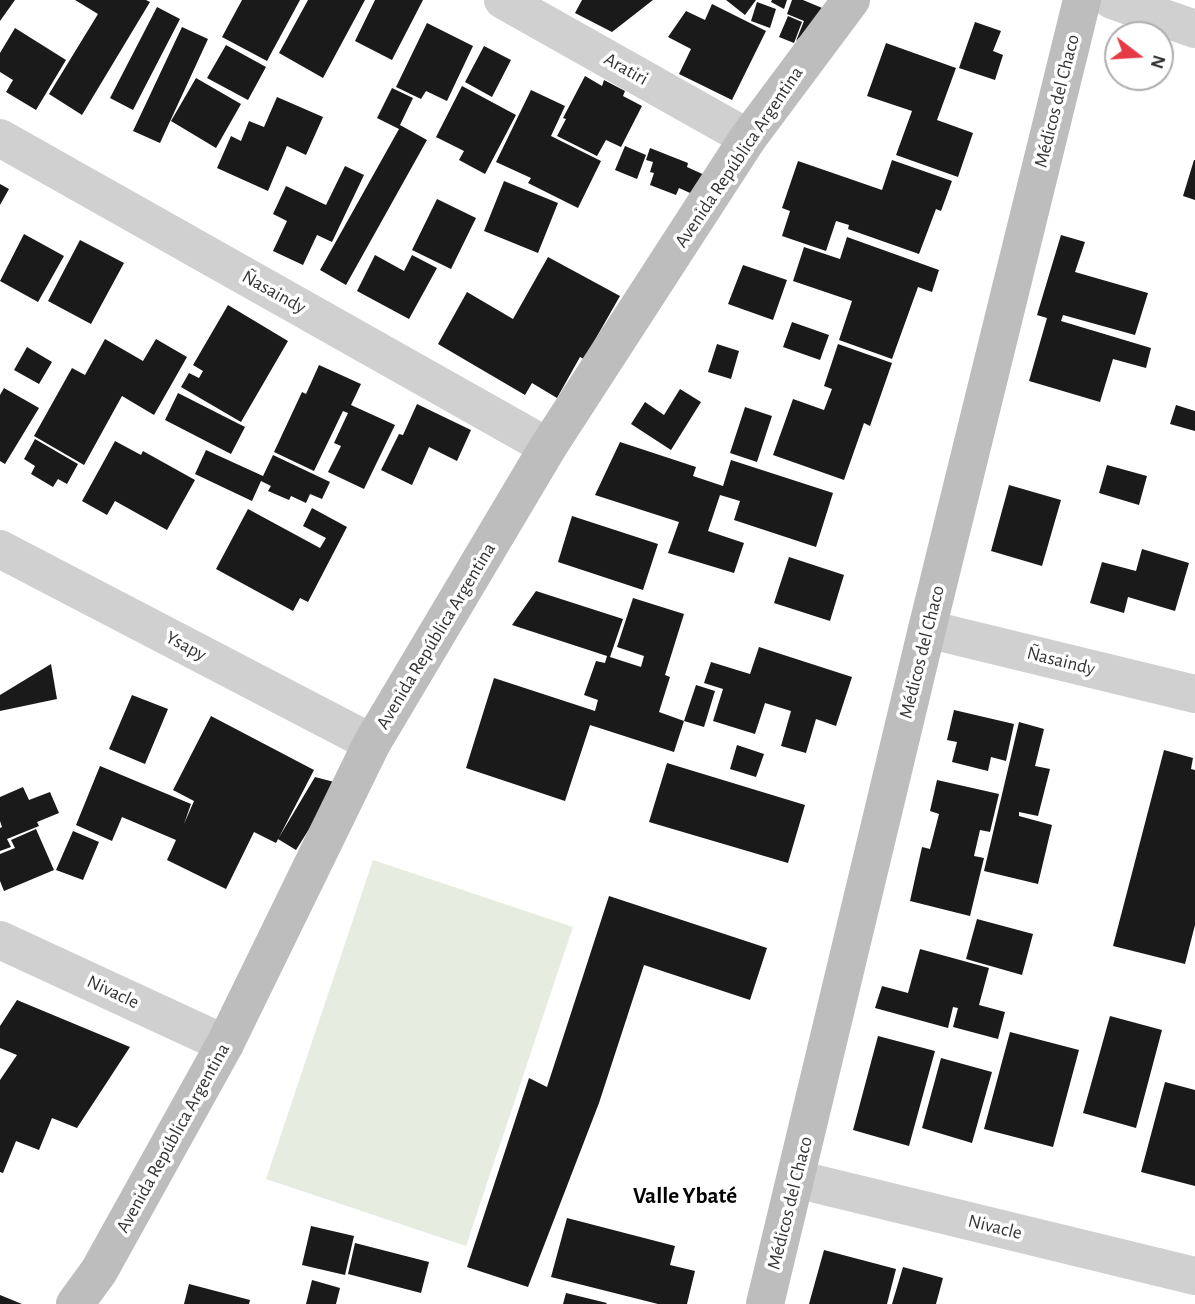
<!DOCTYPE html>
<html>
<head>
<meta charset="utf-8">
<style>
  body { margin:0 }
  #map { position:relative; width:1195px; height:1304px; overflow:hidden; background:#fff; font-family:"Alegreya Sans",sans-serif }
  canvas { display:block }
  .north { position:absolute; left:1104px; top:21px; width:70px; height:70px; box-sizing:border-box; background:#fff; border:2px solid #adadad; border-radius:50%; rotate:107deg; font-size:19px; font-weight:700; line-height:28px; text-align:center; color:#333 }
  .north::after { content:''; display:block; margin:auto; width:24px; height:32px; background:#e63946; clip-path:polygon(50% 0,100% 100%,50% 72%,0 100%) }
</style>
</head>
<body>
<div id="map">
<canvas width="1195" height="1304"></canvas>
<div class="north">N</div>
</div>
<script>
const c = document.querySelector('canvas').getContext('2d');
c.lineJoin = 'round';
function paint(path, color) {
  c.fillStyle = color;
  c.fill(path, 'evenodd');
}
function poly(rows) {
  const path = new Path2D();
  for (const r of rows) {
    path.moveTo(r[0], r[1]);
    for (let i = 2; i < r.length; i += 2) path.lineTo(r[i], r[i + 1]);
  }
  return path;
}
function stroke(path, color, width, dash) {
  c.strokeStyle = color;
  c.lineWidth = width;
  c.lineCap = dash ? 'butt' : 'round';
  c.setLineDash(dash || []);
  c.stroke(path);
}
function label(font, color, halo, rows, align = 'center') {
  c.font = font + ' "Alegreya Sans",sans-serif';
  c.lineWidth = 7;
  c.setLineDash([]);
  c.textBaseline = 'middle';
  c.strokeStyle = halo;
  c.fillStyle = color;
  for (const [text, x, y, turn = 0] of rows) {
    c.save();
    c.translate(x, y);
    c.rotate((+turn || 0) * Math.PI / 180);
    c.textAlign = isNaN(turn) ? turn : align;
    if (halo) c.strokeText(text, 0, 0);
    c.fillText(text, 0, 0);
    c.restore();
  }
}
paint(poly([
  [373,860,573,927,466,1246,266,1179]
]), '#e6ecdf');
paint(poly([
  [0,0,15,0,0,21],
  [75,0,146,0,150,2,82,115,49,94,98,14],
  [242,0,300,0,267,61,222,37],
  [308,0,365,0,323,78,279,53],
  [375,0,423,0,392,60,355,41],
  [582,0,653,0,612,32,575,13],
  [726,0,756,0,745,15],
  [772,0,787,0,784,9,771,2],
  [792,0,803,0,827,10,796,41,804,21,787,14],
  [757,2,776,9,770,28,751,21],
  [712,4,766,31,732,100,679,74,691,49,668,37,686,11,705,20],
  [157,7,180,19,133,110,110,98],
  [788,16,802,22,794,43,779,37],
  [975,22,1001,31,993,51,1003,55,995,80,959,68],
  [427,23,473,46,447,101,426,91,421,99,396,87],
  [182,27,208,39,160,143,133,131],
  [15,28,66,60,36,110,6,92,13,80,0,72,0,53],
  [886,43,956,68,937,120,973,133,958,177,896,155,912,111,867,96],
  [226,45,266,67,248,100,207,78],
  [484,46,511,60,492,97,465,82],
  [585,76,602,86,604,80,625,91,623,96,642,106,621,147,606,140,597,156,557,136,566,119,563,118],
  [196,78,241,104,216,148,171,121],
  [462,86,516,115,485,174,459,160,464,151,436,137],
  [392,88,413,98,400,125,427,140,346,285,320,270,399,129,377,118],
  [531,90,565,106,551,136,601,161,578,208,528,183,531,178,496,162],
  [277,97,323,117,306,155,287,146,268,191,217,168,231,136,241,141,249,121,264,127],
  [625,146,646,155,637,179,615,170],
  [650,148,688,163,687,167,711,178,699,197,679,188,676,195,650,185,654,173,650,172,653,162,646,160],
  [892,160,952,181,941,211,936,209,919,254,848,229,849,225,836,221,826,251,782,236,790,211,782,208,798,161,882,190],
  [1194,160,1195,160,1195,200,1183,196],
  [345,166,364,175,332,242,317,235,303,265,273,251,287,221,273,214,286,186,326,205],
  [504,181,558,203,538,253,484,231],
  [0,184,9,189,0,205],
  [437,199,476,218,451,269,412,250],
  [24,234,64,256,38,302,0,281],
  [1061,235,1085,242,1075,272,1148,293,1135,335,1063,315,1061,321,1151,348,1146,368,1113,359,1100,402,1029,381,1047,318,1037,315],
  [847,237,939,270,932,292,918,287,892,359,839,340,852,301,793,281,804,247,840,259],
  [80,240,124,263,91,324,48,301],
  [375,255,404,271,412,255,437,268,409,319,357,291],
  [548,257,620,296,584,359,580,357,557,398,532,383,525,395,438,344,467,292,513,319],
  [743,265,787,280,773,320,728,304],
  [228,305,288,341,241,422,181,387,189,373,199,378,203,371,193,365],
  [792,322,829,335,820,360,783,347],
  [105,339,143,361,156,339,187,357,154,415,122,396,84,465,34,436,72,368,85,375],
  [717,344,739,351,731,379,708,372],
  [838,344,892,363,870,426,864,423,844,480,773,455,793,399,824,410,832,389,824,386],
  [27,347,52,362,39,384,14,370],
  [319,365,361,384,351,405,395,425,364,489,328,472,341,446,334,443,348,413,343,411,314,471,274,452,302,392,306,394],
  [4,388,39,408,5,464,0,461,0,395],
  [680,389,701,402,671,450,631,424,645,402,664,415],
  [178,393,245,427,231,454,165,420],
  [417,404,471,430,457,461,429,447,412,485,381,470,399,434,403,435],
  [1176,405,1195,411,1195,431,1170,424],
  [745,407,772,416,757,462,730,453],
  [35,439,78,464,67,484,58,479,53,487,31,474,35,466,24,459],
  [115,441,141,455,143,451,195,480,167,530,115,501,107,515,82,501],
  [620,442,696,467,693,476,723,486,731,460,833,493,816,547,734,520,740,501,720,495,708,531,744,543,734,573,668,553,679,522,595,495],
  [206,450,263,476,273,455,330,482,322,499,310,494,306,503,291,496,289,500,268,491,271,486,261,481,252,501,195,474],
  [1107,465,1147,476,1139,505,1099,493],
  [1009,485,1061,500,1042,566,991,551],
  [312,508,347,527,308,602,300,598,293,611,216,569,248,509,320,548,326,538,303,526],
  [572,516,658,544,643,590,558,562],
  [1142,549,1189,563,1175,611,1128,597,1124,613,1090,603,1102,562,1136,571],
  [789,557,844,575,830,621,774,603],
  [536,591,623,619,610,657,641,667,644,656,617,647,633,598,684,614,665,675,670,677,659,712,684,721,674,752,590,725,565,801,466,768,494,678,595,711,598,700,584,695,596,661,605,663,607,656,512,625],
  [759,647,852,677,836,726,816,719,806,753,781,746,791,711,765,703,755,734,713,721,723,689,704,683,711,662,750,674],
  [51,664,57,699,0,711,0,695],
  [696,685,715,691,704,727,684,721],
  [132,695,168,709,145,764,109,749],
  [954,710,1014,724,1006,761,991,757,988,771,952,762,957,742,947,740],
  [211,716,314,770,276,843,254,832,226,889,167,860,176,840,122,817,112,841,76,825,100,766,191,804,184,824,194,801,173,790],
  [1019,722,1044,729,1035,766,1050,769,1038,816,1019,812,1019,816,1052,825,1038,884,984,871],
  [737,745,764,754,756,777,730,769],
  [1164,750,1193,758,1191,769,1195,770,1195,925,1185,964,1113,946],
  [667,763,805,805,788,863,649,822],
  [315,777,338,783,296,850,278,839],
  [937,780,999,794,990,832,980,830,974,856,984,858,970,916,910,901,922,847,930,849,939,814,930,811],
  [23,787,29,800,50,792,59,813,37,822,39,826,7,839,11,847,0,851,0,828,2,827,0,821,0,797],
  [36,829,54,870,4,891,0,881,0,854,15,848,11,840],
  [73,831,99,842,83,880,56,870],
  [609,896,767,948,750,1000,644,965,599,1103,528,1287,467,1267,529,1078,547,1087],
  [977,919,1033,934,1022,975,966,959],
  [920,949,989,968,979,1005,1005,1012,998,1039,953,1027,958,1008,953,1007,948,1028,875,1008,882,986,908,993],
  [17,1000,130,1047,77,1128,52,1118,39,1150,16,1141,3,1173,0,1172,0,1080,17,1055,0,1048,0,1026],
  [1110,1016,1162,1030,1136,1128,1083,1113],
  [1010,1032,1079,1050,1053,1147,984,1129],
  [878,1036,935,1051,909,1146,853,1130],
  [941,1058,992,1072,972,1143,922,1128],
  [1165,1082,1195,1090,1195,1186,1141,1172],
  [567,1218,675,1246,670,1265,695,1271,687,1304,658,1304,551,1277],
  [311,1226,354,1236,345,1275,302,1265],
  [355,1243,429,1262,421,1293,348,1274],
  [824,1250,896,1269,887,1304,809,1304],
  [903,1267,943,1278,936,1304,892,1304],
  [312,1280,340,1288,336,1304,306,1304],
  [189,1284,250,1300,249,1304,184,1304],
  [566,1293,607,1303,606,1304,563,1304],
  [0,1295,22,1304,0,1304]
]), '#1a1a1a');
stroke(poly([
  [503,0,748,138],
  [1112,0,1195,29],
  [0,138,548,447],
  [0,549,372,743],
  [927,629,1195,694],
  [0,940,225,1044],
  [796,1179,1195,1276]
]), '#d0d0d0', 38);
stroke(poly([
  [75,1304,99,1271,225,1044,372,743,548,447,748,138,851,0],
  [765,1304,927,629,1082,0]
]), '#bdbdbd', 38);
label('19px', '#333', '#fff', [
  ["Aratiri",626,69,29],
  ["Médicos del Chaco",1057,101,-76],
  ["Avenida República Argentina",739,157,-56],
  ["Ñasaindy",274,292,29],
  ["Avenida República Argentina",436,636,-59],
  ["Ysapy",186,646,28],
  ["Médicos del Chaco",922,652,-76],
  ["Ñasaindy",1061,661,14],
  ["Nivacle",113,992,25],
  ["Avenida República Argentina",173,1138,-61],
  ["Médicos del Chaco",790,1203,-76],
  ["Nivacle",995,1227,14]
]);
label('bold 23px', '#000', '#fff', [
  ["Valle Ybaté",685,1196]
]);
</script>
</body>
</html>
